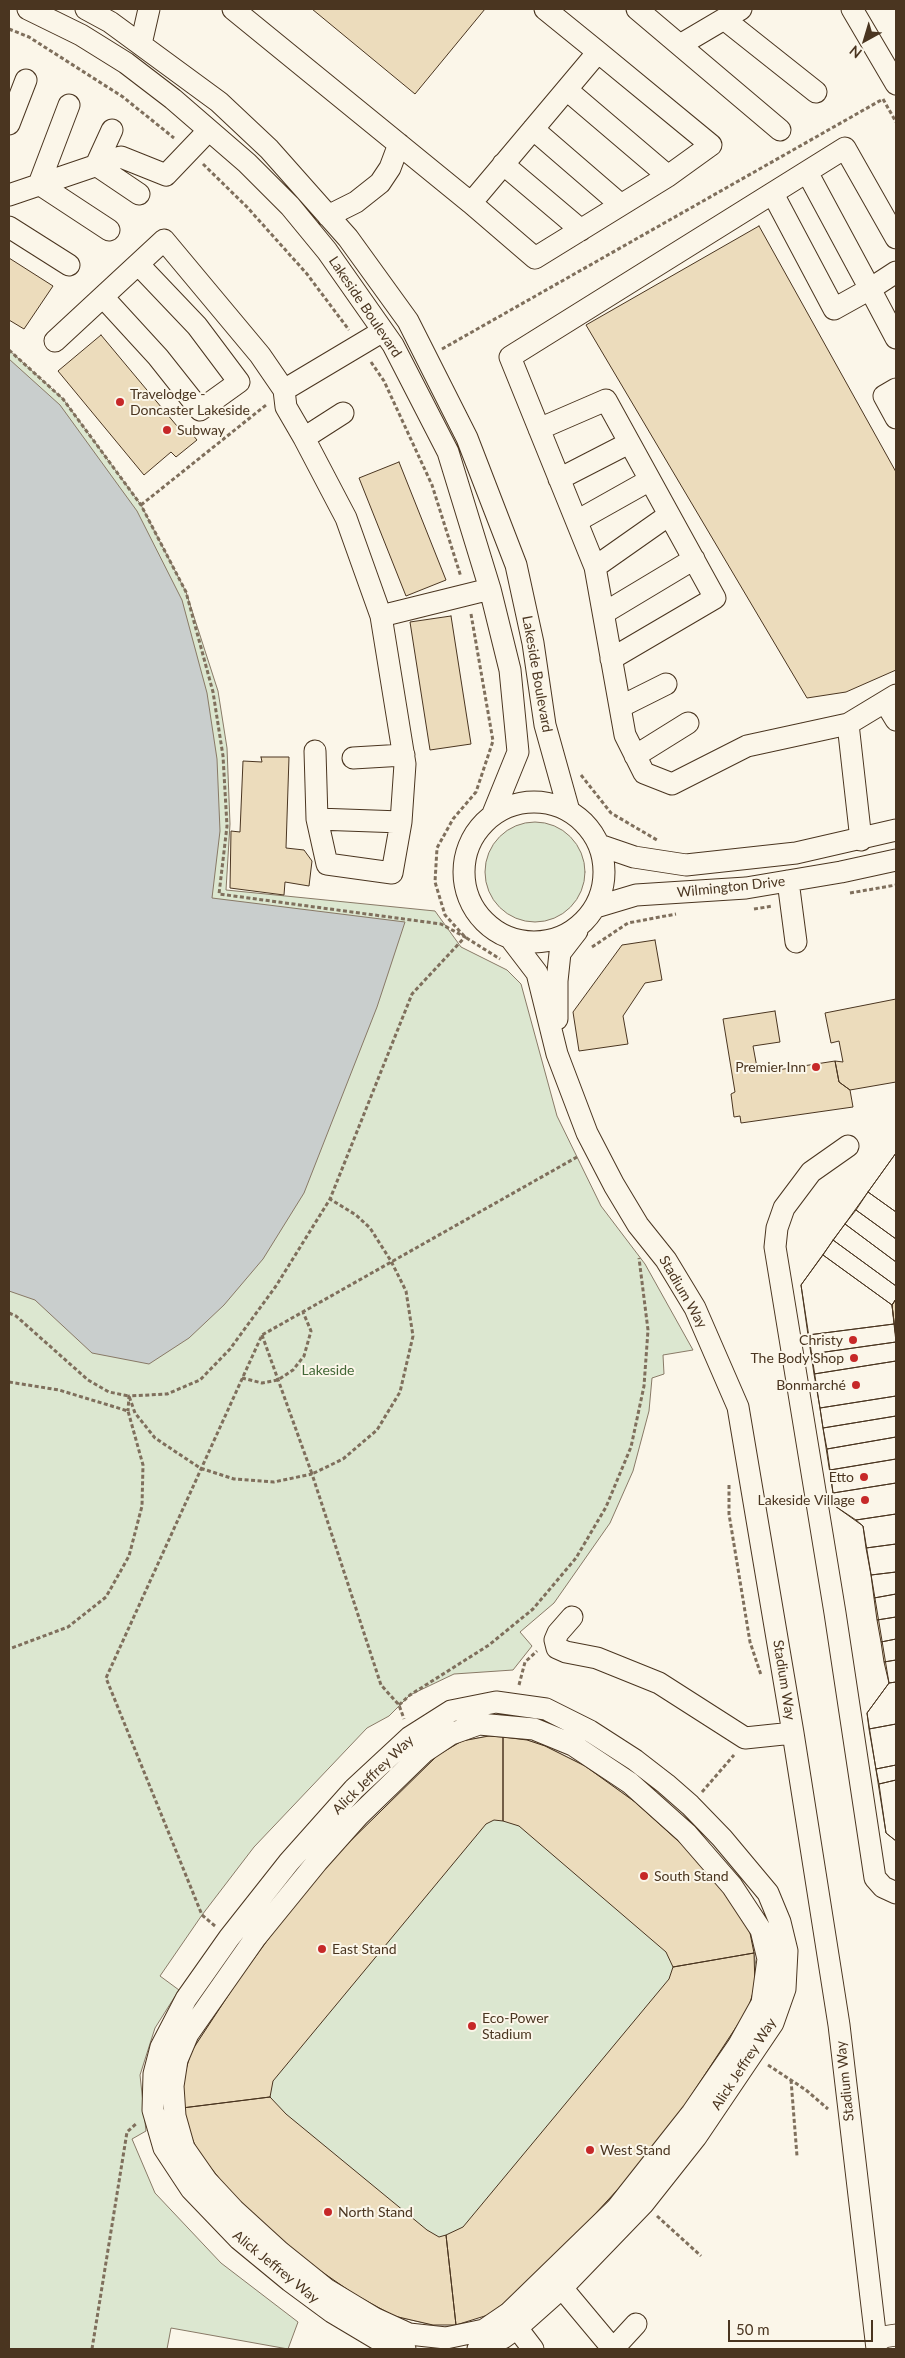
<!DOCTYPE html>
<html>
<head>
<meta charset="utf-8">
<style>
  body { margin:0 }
  #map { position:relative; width:905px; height:2358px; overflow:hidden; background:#fbf6e9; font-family:Lato,sans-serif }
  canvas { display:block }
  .frame { position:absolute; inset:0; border:10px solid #4a3520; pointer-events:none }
  .north { position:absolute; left:840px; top:15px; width:50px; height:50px; -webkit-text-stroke:4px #fbf6e9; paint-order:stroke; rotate:219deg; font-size:14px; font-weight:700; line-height:20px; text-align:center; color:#4a3520 }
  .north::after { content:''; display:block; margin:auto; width:18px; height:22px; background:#4a3520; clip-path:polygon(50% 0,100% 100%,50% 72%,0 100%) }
  .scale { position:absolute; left:728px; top:2320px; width:145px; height:22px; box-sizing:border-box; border:2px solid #4a3520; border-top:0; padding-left:6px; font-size:15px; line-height:18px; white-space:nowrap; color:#4a3520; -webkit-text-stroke:4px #fbf6e9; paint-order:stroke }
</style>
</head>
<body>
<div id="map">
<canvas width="905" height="2358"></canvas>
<div class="frame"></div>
<div class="north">N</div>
<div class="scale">50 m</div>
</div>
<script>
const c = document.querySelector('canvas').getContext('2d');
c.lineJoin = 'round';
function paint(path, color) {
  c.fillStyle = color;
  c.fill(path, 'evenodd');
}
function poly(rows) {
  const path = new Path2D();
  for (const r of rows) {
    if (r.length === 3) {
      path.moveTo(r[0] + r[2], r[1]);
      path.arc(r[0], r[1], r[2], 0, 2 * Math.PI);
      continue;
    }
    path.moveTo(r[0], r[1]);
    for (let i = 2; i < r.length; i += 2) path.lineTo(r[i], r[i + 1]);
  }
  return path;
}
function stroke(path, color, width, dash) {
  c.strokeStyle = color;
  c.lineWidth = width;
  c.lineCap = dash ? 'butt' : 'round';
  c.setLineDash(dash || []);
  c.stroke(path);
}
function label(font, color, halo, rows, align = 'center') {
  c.font = font + ' Lato,sans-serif';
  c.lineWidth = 4;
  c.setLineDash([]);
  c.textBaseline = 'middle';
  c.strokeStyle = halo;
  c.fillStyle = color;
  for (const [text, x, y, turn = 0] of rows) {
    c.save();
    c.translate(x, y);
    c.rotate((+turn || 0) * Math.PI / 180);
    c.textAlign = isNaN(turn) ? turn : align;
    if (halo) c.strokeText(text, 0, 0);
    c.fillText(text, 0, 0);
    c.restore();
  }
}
const green = poly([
  [9,350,63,399,141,505,186,592,218,691,227,748,230,824,226,890,435,911,461,947,507,970,521,984,557,1116,601,1206,645,1264,693,1350,663,1355,664,1374,652,1378,649,1411,633,1471,610,1523,554,1603,520,1632,532,1646,513,1670,454,1674,410,1695,389,1716,367,1728,254,1847,202,1915,160,1976,179,1990,155,2028,140,2075,146,2131,132,2139,155,2193,221,2263,298,2322,288,2349,171,2328,167,2349,9,2349,9,350],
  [535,872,50],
  [489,1736,527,1740,545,1746,585,1766,635,1802,687,1849,750,1933,756,1965,755,1986,748,2009,673,2123,630,2176,585,2225,433,2325,394,2316,354,2294,312,2265,191,2052,239,1979,283,1919,327,1864,438,1755,462,1741,489,1736]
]);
paint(green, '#dce7d0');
stroke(green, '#887966', 1);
const water = poly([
  [9,359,60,405,137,511,182,600,207,693,217,759,220,831,212,898,405,922,377,1007,304,1193,263,1259,224,1305,189,1338,149,1364,92,1353,35,1300,9,1291,9,359]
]);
paint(water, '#c9cecd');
stroke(water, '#887966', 1);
const building = poly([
  [312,9,485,9,415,94,312,9],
  [759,226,896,472,896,670,846,692,807,698,586,325,759,226],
  [9,258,53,286,24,329,9,320,9,258],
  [101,335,182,432,187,428,197,440,176,457,171,452,144,475,58,371,101,335],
  [399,462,446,580,406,596,359,478,399,462],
  [451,616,471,744,430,750,410,622,451,616],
  [261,757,289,757,286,848,304,850,312,861,309,886,285,882,284,895,230,888,231,831,240,832,243,761,262,762,261,757],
  [655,940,662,980,645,983,623,1016,628,1044,579,1051,573,1012,622,945,655,940],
  [896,999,896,1082,850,1090,839,1082,835,1061,843,1062,839,1041,831,1043,825,1013,896,999],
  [775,1011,780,1042,753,1046,758,1073,835,1061,839,1082,850,1090,853,1107,741,1123,740,1116,734,1117,731,1094,735,1092,723,1019,775,1011],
  [896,1153,896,1299,892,1305,896,1338,896,1841,886,1833,867,1713,889,1683,863,1526,835,1506,801,1285,896,1153],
  [896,1153,896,1212,868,1192,896,1153],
  [868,1192,896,1212,896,1239,856,1210,868,1192],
  [856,1210,896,1239,896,1262,845,1224,856,1210],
  [845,1224,896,1262,896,1286,833,1240,845,1224],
  [833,1240,896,1286,896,1299,892,1305,823,1255,833,1240],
  [823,1255,892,1305,894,1324,808,1335,801,1285,823,1255],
  [896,1299,896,1338,892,1305,896,1299],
  [894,1324,896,1342,811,1354,808,1335,894,1324],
  [896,1342,896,1361,814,1374,811,1354,896,1342],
  [896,1361,896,1396,820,1408,814,1374,896,1361],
  [896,1396,896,1416,823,1428,820,1408,896,1396],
  [896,1416,896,1437,827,1449,823,1428,896,1416],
  [896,1437,896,1459,830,1470,827,1449,896,1437],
  [896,1459,896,1483,833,1493,830,1470,896,1459],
  [896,1483,896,1514,856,1520,835,1506,833,1493,896,1483],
  [896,1514,896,1544,866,1548,863,1526,856,1520,896,1514],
  [896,1544,896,1572,871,1575,866,1548,896,1544],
  [896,1572,896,1594,874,1598,871,1575,896,1572],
  [896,1594,896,1617,877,1620,874,1598,896,1594],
  [896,1617,896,1639,881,1642,877,1620,896,1617],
  [896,1639,896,1660,884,1662,881,1642,896,1639],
  [896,1660,896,1682,889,1683,884,1662,896,1660],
  [896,1682,896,1724,869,1729,867,1713,889,1683,896,1682],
  [896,1724,896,1765,876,1769,869,1729,896,1724],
  [489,1736,503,1737,503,1821,494,1820,486,1824,273,2081,270,2097,182,2108,183,2080,191,2052,239,1979,283,1919,327,1864,438,1755,462,1741,489,1736],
  [503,1737,527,1740,545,1746,585,1766,635,1802,687,1849,736,1904,750,1933,754,1953,673,1967,666,1952,519,1826,503,1821,503,1737],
  [896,1765,896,1780,879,1784,876,1769,896,1765],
  [896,1780,896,1841,886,1833,879,1784,896,1780],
  [754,1953,755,1986,748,2009,673,2123,630,2176,585,2225,511,2298,488,2315,456,2325,446,2235,463,2227,669,1979,673,1967,754,1953],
  [270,2097,286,2114,427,2230,439,2237,446,2235,456,2325,433,2325,394,2316,354,2294,312,2265,277,2236,232,2194,198,2152,185,2122,182,2108,270,2097]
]);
paint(building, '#ecdcbc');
stroke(building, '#4a3520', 1);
const minor = poly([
  [28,9,81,35,126,63,173,99,247,163,290,206,327,251,393,345,448,452,490,589,510,670,518,752,492,816],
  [86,9,110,22,219,102,269,149,348,238,408,321,467,438,516,565,533,643,545,725,569,811],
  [233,9,471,203],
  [545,9,598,52,711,145,668,176,535,258,471,203,598,52],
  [637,9,780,130],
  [852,9,896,84],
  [724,19,816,92],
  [141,44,149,9],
  [680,45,741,9],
  [567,90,668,176],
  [69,105,39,184,109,230],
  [9,124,26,80],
  [533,129,621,205],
  [112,130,96,165,139,194],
  [503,164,581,230],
  [773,194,834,309,870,289,807,172],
  [9,195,121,157,166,175,209,130],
  [328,216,356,202,380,183,390,168,399,144],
  [9,227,69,265],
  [896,238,845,148,510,357,595,567,625,735,644,773,672,784,747,746,848,724,896,695],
  [896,272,870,289,896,338],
  [103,297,158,357,200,410,239,382,197,326,138,264],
  [55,341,164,240,260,355,284,390,286,407,304,438],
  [896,389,884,396,896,418],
  [284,390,383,331],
  [539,429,606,400,715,598,611,659],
  [559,479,629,443],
  [577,521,650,480],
  [595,567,669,515],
  [604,613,694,559],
  [381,616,490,589],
  [885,702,896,720],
  [620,707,666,684],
  [848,724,861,840],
  [315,751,317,819,401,822,405,764,381,616,346,518,304,438,343,413],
  [635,756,688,723],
  [353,758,404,755],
  [534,872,70],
  [317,819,327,864,392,873,401,822],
  [599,845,634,857,686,865,796,853,896,830],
  [788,881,796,942],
  [596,907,636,895,746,888,841,872,896,860],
  [511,939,537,973,557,1054,587,1133,614,1185,638,1225,666,1260,695,1308,738,1407,793,1733,839,2025,877,2349],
  [557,1019,557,981,560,953,577,931],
  [848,1146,811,1172,784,1208,777,1228,775,1247,835,1613,875,1878,883,1887,896,1893],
  [572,1617,558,1633,555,1640,557,1648,566,1652,597,1658,659,1683,745,1738,793,1733],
  [479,1724,534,1729,573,1745,630,1783,686,1833,732,1886,761,1930,768,1959,762,2003,738,2046,692,2113,617,2208,509,2313,484,2330,446,2338,409,2334,374,2318,326,2289,280,2252,234,2210,207,2181,184,2148,175,2116,173,2086,177,2060,188,2034,256,1937,317,1862,358,1816,424,1752,451,1734,479,1724],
  [562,2288,613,2349],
  [517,2328,533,2349],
  [876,2338,896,2335],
  [405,2349,379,2340,332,2312,290,2281,239,2239,191,2189,164,2148,153,2110,154,2074,161,2047,186,1999,229,1938,289,1862,354,1789,410,1737,451,1711,496,1702,546,1709,590,1731,635,1760,666,1784,690,1805,722,1838,768,1893,780,1922,787,1951,785,1989,773,2023,696,2137,643,2204,562,2288,517,2328,503,2338,478,2349],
  [613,2349,636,2324]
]);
stroke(minor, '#4a3520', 23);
stroke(poly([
  [9,29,29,37,123,97,174,138],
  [883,99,896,122],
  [203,164,247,207,307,274,349,330],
  [442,349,883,99],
  [9,350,63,399,141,505,186,592,213,692,223,756,227,826,219,894,441,924,465,937,412,994,330,1199,276,1286,230,1349,200,1380,167,1394,129,1396,128,1411],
  [371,362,384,381,432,485,461,577],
  [141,505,266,405],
  [471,614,493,741,476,792,453,819,437,848,435,882,445,915,465,937,500,959],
  [581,775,611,813,657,840],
  [850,893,896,885],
  [754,909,773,906],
  [592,947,628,923,676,914],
  [9,1313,16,1316,88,1380,109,1392,129,1396,135,1413,155,1438,200,1468,234,1479,274,1482,312,1474,381,1685,399,1705,404,1719],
  [262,1335,312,1474,343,1459,377,1430,400,1392,413,1336,406,1291,391,1261,370,1228,356,1215,330,1199],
  [242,1378,262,1383,278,1380,293,1370,304,1356,311,1331,303,1312],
  [9,1382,59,1390,128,1411,143,1465,142,1506,129,1556,106,1597,68,1627,9,1649],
  [729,1485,729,1514,750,1642,761,1675],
  [519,1685,525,1662,537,1651],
  [399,1705,410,1695,489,1645,533,1609,576,1558,606,1507,631,1447,644,1386,648,1330,639,1258],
  [702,1792,734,1755],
  [215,1926,202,1915,106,1678,262,1335,577,1157],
  [768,2065,806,2090,828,2109],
  [791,2080,797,2156],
  [657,2216,701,2256],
  [92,2349,127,2132,137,2123]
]), '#7f6f5c', 3, [4, 2.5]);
stroke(minor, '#fbf6e9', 21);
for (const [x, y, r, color] of [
  [120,402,5,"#c62828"],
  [167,430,5,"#c62828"],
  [816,1067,5,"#c62828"],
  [853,1340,5,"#c62828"],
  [854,1358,5,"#c62828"],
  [856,1385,5,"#c62828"],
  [864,1477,5,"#c62828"],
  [865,1500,5,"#c62828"],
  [644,1876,5,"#c62828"],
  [322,1949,5,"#c62828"],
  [472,2026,5,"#c62828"],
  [590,2150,5,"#c62828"],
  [328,2212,5,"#c62828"]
]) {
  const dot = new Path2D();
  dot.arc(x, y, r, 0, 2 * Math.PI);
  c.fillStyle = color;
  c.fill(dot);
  stroke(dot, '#fbf6e9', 2);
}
label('14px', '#4a3520', '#fbf6e9', [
  ["Lakeside Boulevard",365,307,56],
  ["Lakeside Boulevard",537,674,80],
  ["Wilmington Drive",731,887,-6],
  ["Stadium Way",683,1292,60],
  ["Stadium Way",784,1680,81],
  ["Alick Jeffrey Way",373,1775,-44],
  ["Alick Jeffrey Way",744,2064,-57],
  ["Stadium Way",845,2081,-96],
  ["Alick Jeffrey Way",276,2267,39]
]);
label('14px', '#4a3520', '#fbf6e9', [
  ["Travelodge -",130,394],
  ["Doncaster Lakeside",130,410],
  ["Subway",177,430],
  ["Premier Inn",806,1067,"right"],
  ["Christy",843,1340,"right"],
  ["The Body Shop",844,1358,"right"],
  ["Bonmarché",846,1385,"right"],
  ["Etto",854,1477,"right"],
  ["Lakeside Village",855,1500,"right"],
  ["South Stand",654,1876],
  ["East Stand",332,1949],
  ["Eco-Power",482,2018],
  ["Stadium",482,2034],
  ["West Stand",600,2150],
  ["North Stand",338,2212]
], 'left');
label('14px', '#436837', '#fbf6e9', [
  ["Lakeside",328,1370]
]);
</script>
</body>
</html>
